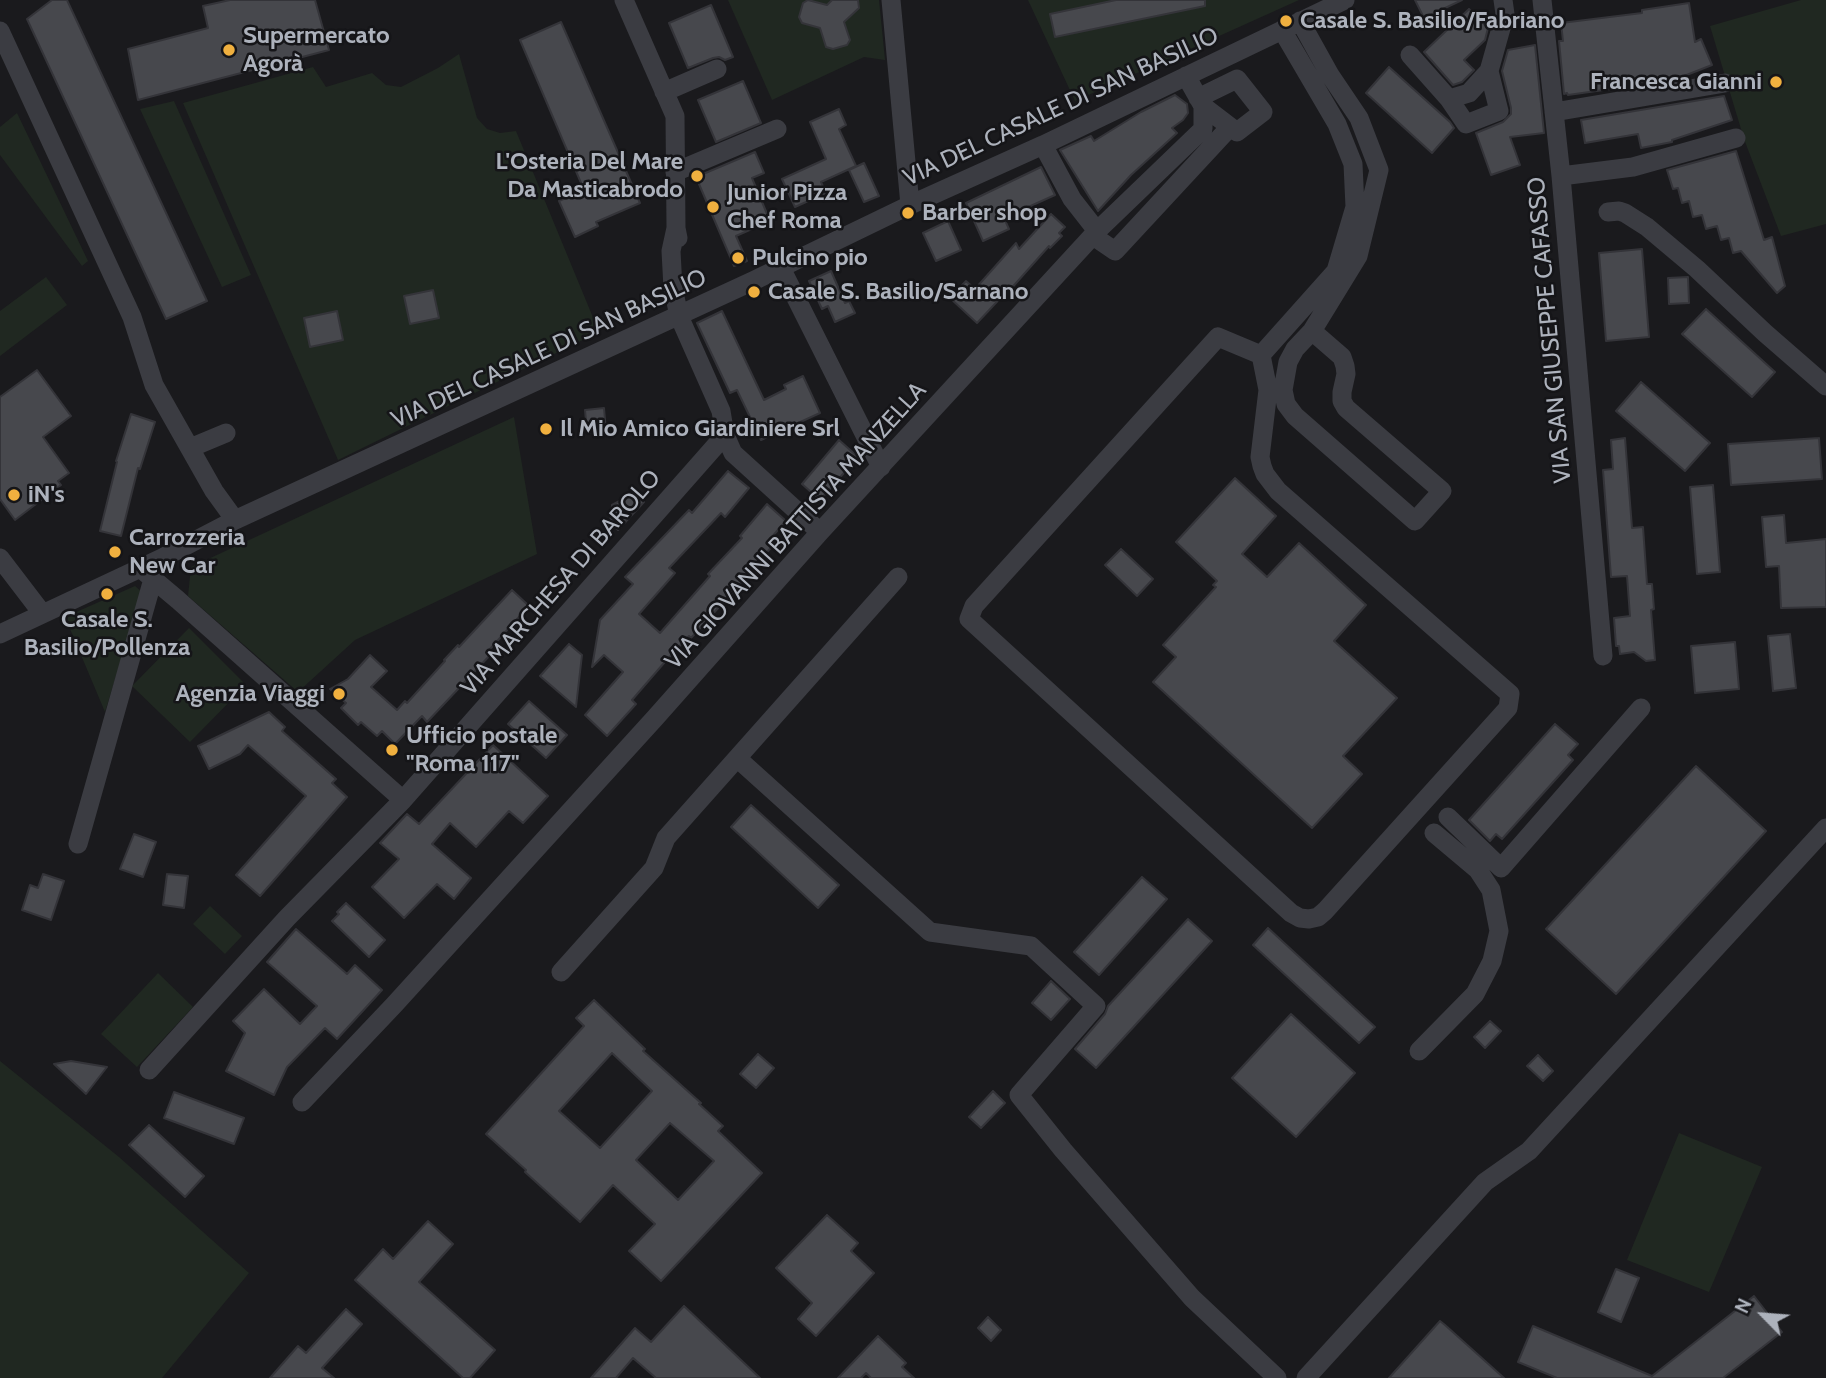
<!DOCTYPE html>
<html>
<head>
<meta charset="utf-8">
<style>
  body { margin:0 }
  #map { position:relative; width:1826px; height:1378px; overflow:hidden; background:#1a1a1d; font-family:Cabin,sans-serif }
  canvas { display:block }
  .north { position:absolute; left:1728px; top:1280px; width:70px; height:70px; -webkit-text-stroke:5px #151518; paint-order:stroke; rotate:295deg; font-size:19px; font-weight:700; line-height:28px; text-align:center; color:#adb2bc }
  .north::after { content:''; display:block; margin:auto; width:24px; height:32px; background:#adb2bc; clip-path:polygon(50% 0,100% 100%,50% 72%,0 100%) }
</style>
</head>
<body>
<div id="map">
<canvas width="1826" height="1378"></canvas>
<div class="north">N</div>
</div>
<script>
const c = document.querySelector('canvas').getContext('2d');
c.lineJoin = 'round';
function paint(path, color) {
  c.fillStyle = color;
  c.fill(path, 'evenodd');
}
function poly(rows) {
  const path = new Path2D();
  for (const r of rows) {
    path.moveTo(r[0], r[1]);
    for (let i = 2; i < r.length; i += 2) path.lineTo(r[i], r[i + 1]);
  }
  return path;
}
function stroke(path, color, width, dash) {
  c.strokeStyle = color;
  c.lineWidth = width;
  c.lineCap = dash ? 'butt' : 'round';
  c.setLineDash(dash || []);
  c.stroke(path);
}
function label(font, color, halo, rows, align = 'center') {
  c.font = font + ' Cabin,sans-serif';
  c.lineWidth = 5;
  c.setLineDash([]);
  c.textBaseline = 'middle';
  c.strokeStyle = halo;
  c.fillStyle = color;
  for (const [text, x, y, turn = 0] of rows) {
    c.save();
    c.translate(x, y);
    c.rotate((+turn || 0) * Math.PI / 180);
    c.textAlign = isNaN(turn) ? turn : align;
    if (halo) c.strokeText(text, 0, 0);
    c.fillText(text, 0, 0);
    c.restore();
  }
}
paint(poly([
  [728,0,879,0,885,60,864,57,772,100],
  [1028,0,1299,0,1075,101],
  [1801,0,1826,0,1826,224,1781,236,1744,139,1710,26],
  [459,54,477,118,487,129,500,133,516,131,599,332,338,460,183,103,313,67,326,87,372,73,386,85,401,87,438,68],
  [174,101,251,275,222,287,140,109],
  [17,113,88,261,82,266,0,155,0,127],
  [46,277,67,305,0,356,0,311],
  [514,417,537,554,355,640,298,692,188,596,191,567],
  [135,586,142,592,105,712,65,617],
  [189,628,246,685,190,742,132,686],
  [210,906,242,936,225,954,193,924],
  [158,973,193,1007,137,1067,101,1034],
  [0,1061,119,1157,249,1273,162,1378,0,1378],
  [1679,1133,1762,1167,1709,1292,1627,1260]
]), '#202821');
const building = poly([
  [52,0,67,0,207,301,166,319,27,19,52,0],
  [230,0,315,0,329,50,138,100,128,49,208,28,203,6,230,0],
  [808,0,827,5,832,0,858,0,859,8,844,22,850,40,847,45,833,49,826,47,820,28,802,23,799,17,803,3,808,0],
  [1116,0,1205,0,1205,6,1055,37,1050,14,1116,0],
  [1415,0,1462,0,1424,18,1415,0],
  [1689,3,1695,42,1701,39,1712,65,1684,76,1638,82,1639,85,1568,95,1567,93,1564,94,1559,41,1563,41,1561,23,1642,13,1642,10,1689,3],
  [711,5,733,57,725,60,719,57,713,58,688,68,669,23,711,5],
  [1469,9,1488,28,1485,40,1464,60,1474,70,1462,82,1453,85,1424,52,1469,9],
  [561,22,640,203,596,222,598,226,575,237,559,201,584,190,520,40,561,22],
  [1535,45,1544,133,1510,137,1520,165,1491,175,1476,133,1503,122,1511,114,1511,108,1502,71,1508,50,1535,45],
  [1389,67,1450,122,1454,128,1432,153,1366,93,1389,67],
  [743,81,761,123,716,142,698,100,743,81],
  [1175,95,1187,104,1188,113,1183,120,1172,128,1177,133,1131,175,1098,211,1060,150,1091,136,1094,141,1141,112,1175,95],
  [1724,96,1732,120,1672,140,1672,142,1641,148,1638,134,1585,143,1581,120,1724,96],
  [839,109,846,125,839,129,856,166,821,182,826,193,795,207,782,179,826,159,810,122,839,109],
  [1736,151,1764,240,1772,237,1785,286,1777,293,1741,251,1733,253,1729,238,1721,240,1717,226,1706,229,1702,215,1693,217,1689,201,1682,203,1678,188,1673,189,1667,170,1736,151],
  [755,152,764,173,752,178,770,221,736,236,747,261,734,266,696,177,755,152],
  [864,163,879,196,864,202,849,170,864,163],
  [1041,167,1055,195,1004,218,1009,229,983,241,966,203,1041,167],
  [1051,214,1065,227,1059,233,1062,236,1050,248,1049,246,1009,291,1008,290,977,323,950,298,966,281,975,289,1016,243,1019,249,1051,214],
  [948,221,961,250,936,261,923,233,948,221],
  [1642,249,1649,337,1606,341,1599,253,1642,249],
  [831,271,845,303,849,301,855,313,835,322,828,306,822,309,809,281,831,271],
  [1688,277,1689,303,1669,304,1668,278,1688,277],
  [433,290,439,318,410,324,404,296,433,290],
  [1706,309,1775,372,1752,397,1682,334,1706,309],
  [337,311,343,340,310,347,304,318,337,311],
  [722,311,764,400,786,389,784,385,803,376,820,413,761,440,737,390,730,393,697,323,722,311],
  [37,370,71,416,43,437,69,473,58,481,61,485,15,520,0,499,0,397,37,370],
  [1641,382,1710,443,1685,471,1616,411,1641,382],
  [604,408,606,431,587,433,585,410,604,408],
  [131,414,155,422,140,469,138,468,121,536,100,531,117,462,116,461,131,414],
  [1625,438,1632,528,1643,527,1647,584,1652,584,1654,609,1651,610,1655,660,1646,661,1634,652,1620,654,1619,646,1616,646,1614,618,1630,616,1627,576,1611,577,1603,470,1613,469,1611,440,1625,438],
  [1819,438,1822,479,1731,485,1728,444,1819,438],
  [839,440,858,457,820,500,802,484,839,440],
  [728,471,749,488,725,517,721,513,669,568,675,573,639,614,660,633,710,576,708,574,742,538,740,536,767,504,786,521,770,539,775,543,749,573,751,575,731,597,730,595,691,638,689,636,664,663,632,700,636,704,607,736,585,715,623,672,604,655,592,667,600,620,633,584,625,577,689,510,692,513,728,471],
  [1235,478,1276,516,1242,554,1267,577,1299,543,1366,605,1334,641,1397,698,1343,756,1362,774,1312,828,1153,682,1176,657,1163,645,1216,587,1213,585,1217,581,1176,542,1235,478],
  [1713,485,1720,572,1697,574,1690,487,1713,485],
  [638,491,644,502,618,530,610,523,612,505,638,491],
  [1784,515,1786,543,1826,539,1826,607,1781,608,1779,566,1766,567,1762,517,1784,515],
  [1121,549,1153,579,1137,596,1105,565,1121,549],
  [512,590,529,606,490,649,493,652,427,722,422,716,395,744,382,731,377,736,361,722,358,725,341,708,346,703,330,689,348,679,370,655,387,671,371,687,397,710,405,701,407,703,445,661,444,660,458,645,459,647,512,590],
  [1790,634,1796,688,1773,691,1768,636,1790,634],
  [1735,642,1739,689,1695,693,1691,646,1735,642],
  [569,644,582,655,576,707,540,676,569,644],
  [529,701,567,735,546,758,508,724,529,701],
  [269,712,285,727,282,731,336,779,332,783,347,797,260,896,236,875,306,796,248,745,240,754,209,769,198,746,269,712],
  [1555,724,1578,744,1568,755,1573,760,1502,839,1496,834,1490,841,1469,820,1555,724],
  [493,745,548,796,523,823,509,811,476,847,450,823,432,844,471,878,454,899,437,884,404,918,372,887,399,859,380,843,407,814,419,824,493,745],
  [1696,766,1766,831,1616,994,1546,929,1696,766],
  [751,805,839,885,818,908,731,827,751,805],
  [134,834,156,842,143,877,120,869,134,834],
  [43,874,64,881,51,920,22,910,30,885,38,888,43,874],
  [167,874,188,876,184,908,163,905,167,874],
  [1142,877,1167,899,1099,975,1074,952,1142,877],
  [346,903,385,940,369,957,332,921,339,914,337,912,346,903],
  [1188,919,1212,941,1096,1068,1075,1049,1105,1014,1108,1006,1188,919],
  [1268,928,1375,1027,1359,1043,1253,945,1268,928],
  [296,929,347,974,355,965,382,990,337,1039,325,1028,287,1067,274,1095,226,1071,245,1033,233,1021,264,989,300,1024,317,1006,267,962,296,929],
  [1051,981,1070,999,1051,1020,1032,1003,1051,981],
  [594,1000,645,1049,643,1051,701,1103,699,1104,723,1126,718,1131,762,1173,661,1281,629,1251,655,1224,613,1185,580,1222,525,1172,526,1170,486,1134,584,1026,576,1018,594,1000],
  [612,1053,652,1091,600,1148,559,1111,612,1053],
  [670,1123,714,1161,678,1200,636,1160,670,1123],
  [1291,1014,1355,1073,1296,1137,1232,1078,1291,1014],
  [1490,1021,1501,1031,1485,1048,1474,1037,1490,1021],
  [758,1054,774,1068,756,1088,740,1074,758,1054],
  [1538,1055,1553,1071,1543,1081,1527,1066,1538,1055],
  [71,1061,107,1067,86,1094,54,1064,71,1061],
  [993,1091,1005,1103,981,1128,969,1117,993,1091],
  [174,1092,244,1118,234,1144,164,1118,174,1092],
  [149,1125,204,1176,185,1197,129,1145,149,1125],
  [827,1215,858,1243,851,1251,874,1273,816,1336,798,1319,812,1303,776,1268,827,1215],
  [428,1221,453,1244,419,1282,495,1350,470,1378,463,1378,355,1280,383,1249,393,1259,428,1221],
  [1616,1269,1639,1278,1621,1322,1598,1312,1616,1269],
  [1754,1296,1782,1332,1723,1378,1557,1378,1518,1362,1533,1326,1652,1376,1754,1296],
  [684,1306,760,1378,656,1378,633,1358,616,1378,591,1378,635,1328,651,1342,684,1306],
  [346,1309,362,1324,322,1368,334,1378,270,1378,298,1346,306,1353,346,1309],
  [988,1317,1001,1330,991,1341,978,1328,988,1317],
  [1440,1321,1445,1325,1504,1378,1389,1378,1440,1321],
  [878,1336,906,1363,902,1367,914,1378,871,1378,866,1373,861,1378,838,1378,878,1336]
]);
paint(building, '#47484d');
stroke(building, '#343439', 2);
stroke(poly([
  [624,0,675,116,676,228,678,238],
  [891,0,910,205],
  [1542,0,1561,176,1603,656],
  [1300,21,1330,75,1359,118,1379,170,1358,256,1312,331,1295,349,1288,362,1283,390,1286,404,1295,416,1415,521,1442,491,1346,408,1342,401,1342,392,1346,374,1345,366,1342,357,1312,331],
  [0,31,132,317,154,385,214,491,235,520],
  [1410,55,1449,99,1466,124,1499,111,1489,71,1469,93,1449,99],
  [1489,71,1505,14,1503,0],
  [664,92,717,69],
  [1198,98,1237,79,1263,112,1237,132,1203,106],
  [1554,112,1725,83],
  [1043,145,1072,199,1097,231],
  [675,172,777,129],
  [1561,176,1633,167,1736,138],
  [1608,212,1619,211,1625,213,1647,227,1697,269,1765,333,1826,386],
  [676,228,671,251,673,288,679,316,721,411,725,435,733,453,820,532],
  [1093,236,1115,251,1230,127],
  [781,268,881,467],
  [1261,355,1218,337,974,606,969,619,1291,913,1300,918,1309,919,1318,917,1325,911,1508,708,1510,694,1278,491,1265,474,1262,466,1260,457,1268,390,1261,355,1336,271,1355,207,1353,164,1337,124,1282,30],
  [190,448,226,433],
  [0,558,42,613],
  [140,568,178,600,403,800],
  [0,634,164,557,235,520,753,281,910,205,1043,145,1345,0],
  [737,758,930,932,1031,946,1096,1006,1019,1095,1063,1150,1192,1298,1277,1378],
  [1448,817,1501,868,1641,708],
  [78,844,153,579],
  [561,972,654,868,666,838,898,577],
  [1419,1051,1475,994,1492,961,1499,931,1491,890,1478,870,1434,833],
  [149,1070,287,918,403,800,725,435],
  [302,1102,394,1005,655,718,820,532,1097,231,1203,129,1203,106,1186,76],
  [1306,1378,1485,1182,1529,1151,1826,828]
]), '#3b3c42', 19);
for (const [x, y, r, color] of [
  [1286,21,7,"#f0b03f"],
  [229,50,7,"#f0b03f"],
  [1776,82,7,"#f0b03f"],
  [697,176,7,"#f0b03f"],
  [713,207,7,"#f0b03f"],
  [908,213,7,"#f0b03f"],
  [738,258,7,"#f0b03f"],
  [754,292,7,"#f0b03f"],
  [546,429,7,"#f0b03f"],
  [14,495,7,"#f0b03f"],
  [115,552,7,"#f0b03f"],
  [107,594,7,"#f0b03f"],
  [339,694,7,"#f0b03f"],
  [392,750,7,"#f0b03f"]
]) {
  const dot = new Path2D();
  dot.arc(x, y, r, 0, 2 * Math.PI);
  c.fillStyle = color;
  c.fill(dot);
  stroke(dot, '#151518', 2.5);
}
label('bold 24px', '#adb2bc', '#151518', [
  ["Casale S. Basilio/Fabriano",1300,21],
  ["Supermercato",243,36],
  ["Agorà",243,64],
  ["Francesca Gianni",1762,82,"right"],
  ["L'Osteria Del Mare",683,162,"right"],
  ["Da Masticabrodo",683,190,"right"],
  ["Junior Pizza",727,193],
  ["Chef Roma",727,221],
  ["Barber shop",922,213],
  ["Pulcino pio",752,258],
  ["Casale S. Basilio/Sarnano",768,292],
  ["Il Mio Amico Giardiniere Srl",560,429],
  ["iN's",28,495],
  ["Carrozzeria",129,538],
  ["New Car",129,566],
  ["Casale S.",107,620,"center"],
  ["Basilio/Pollenza",107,648,"center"],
  ["Agenzia Viaggi",325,694,"right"],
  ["Ufficio postale",406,736],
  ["\"Roma 117\"",406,764]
], 'left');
label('24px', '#adb2bc', '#151518', [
  ["VIA DEL CASALE DI SAN BASILIO",1061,107,-25],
  ["VIA SAN GIUSEPPE CAFASSO",1550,330,-95],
  ["VIA DEL CASALE DI SAN BASILIO",549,349,-25],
  ["VIA GIOVANNI BATTISTA MANZELLA",796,526,-48],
  ["VIA MARCHESA DI BAROLO",561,583,-49]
]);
</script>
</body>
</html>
